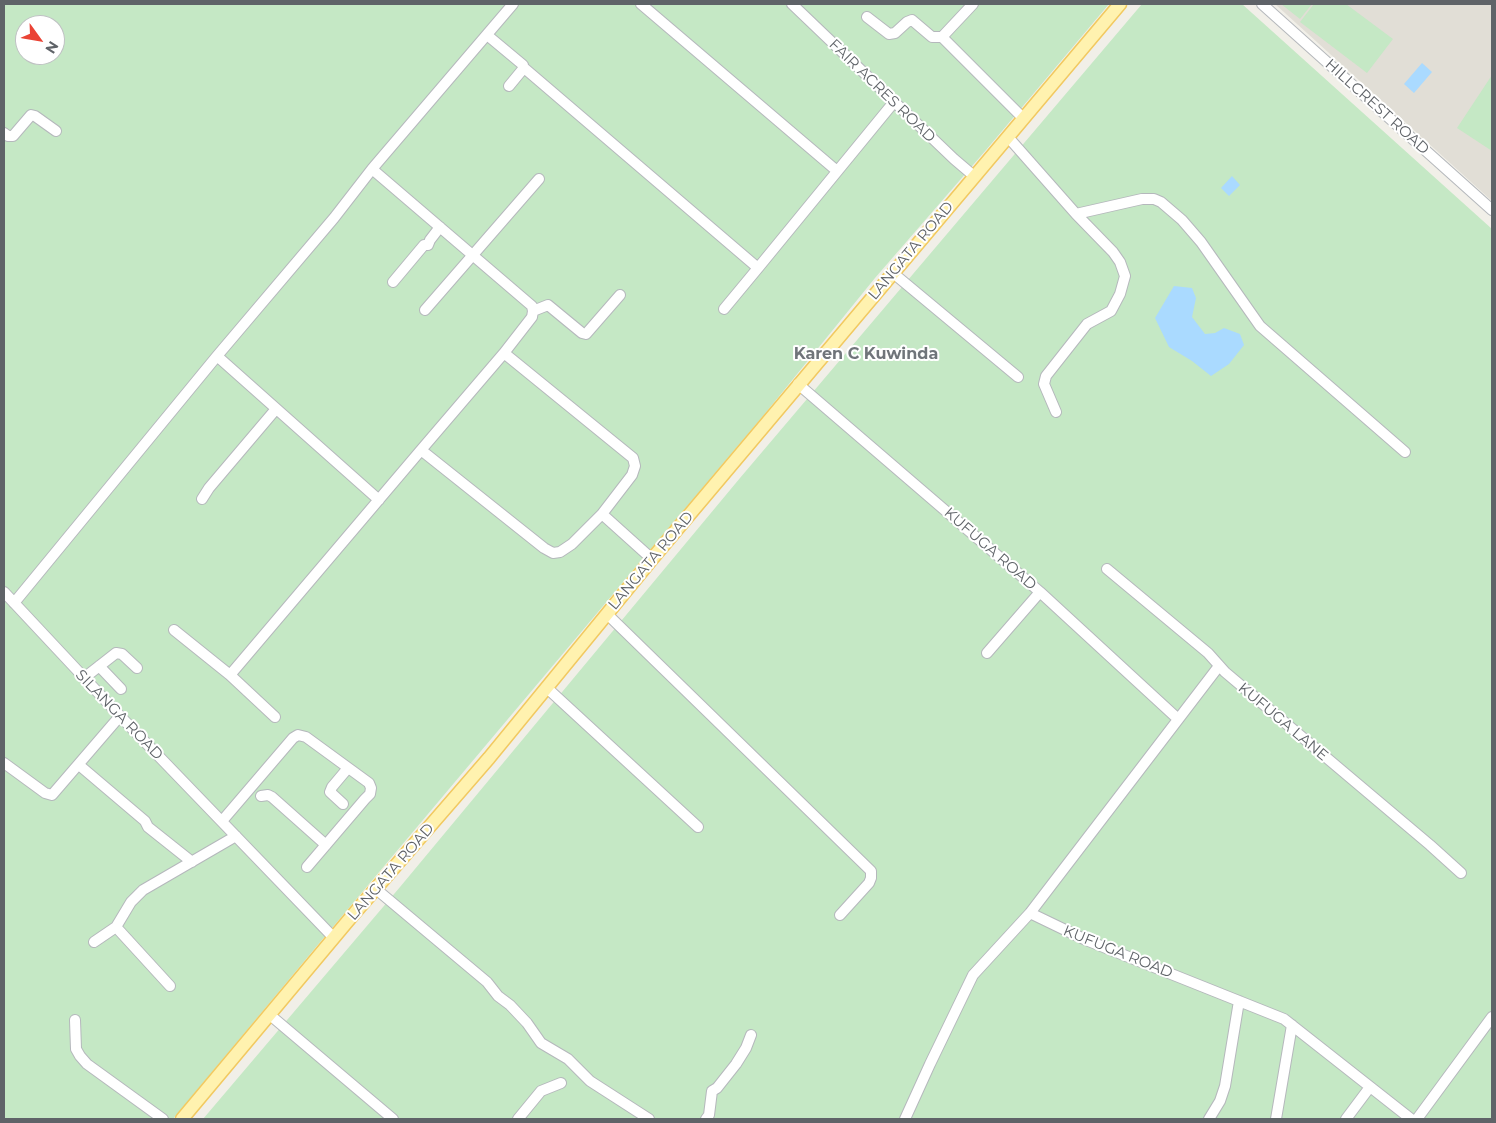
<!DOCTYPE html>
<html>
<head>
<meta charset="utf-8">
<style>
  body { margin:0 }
  #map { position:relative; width:1496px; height:1123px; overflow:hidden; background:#f1efe8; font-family:Montserrat,sans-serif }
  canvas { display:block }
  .frame { position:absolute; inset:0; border:5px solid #5f6368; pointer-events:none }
  .north { position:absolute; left:15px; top:15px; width:50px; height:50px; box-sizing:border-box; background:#fff; border:1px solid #bfc1c3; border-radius:50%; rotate:122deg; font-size:14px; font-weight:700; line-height:20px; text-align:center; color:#5f6368 }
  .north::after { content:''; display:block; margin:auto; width:18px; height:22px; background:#ea4335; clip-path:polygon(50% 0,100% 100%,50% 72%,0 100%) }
</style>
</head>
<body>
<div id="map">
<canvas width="1496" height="1123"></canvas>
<div class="frame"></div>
<div class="north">N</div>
</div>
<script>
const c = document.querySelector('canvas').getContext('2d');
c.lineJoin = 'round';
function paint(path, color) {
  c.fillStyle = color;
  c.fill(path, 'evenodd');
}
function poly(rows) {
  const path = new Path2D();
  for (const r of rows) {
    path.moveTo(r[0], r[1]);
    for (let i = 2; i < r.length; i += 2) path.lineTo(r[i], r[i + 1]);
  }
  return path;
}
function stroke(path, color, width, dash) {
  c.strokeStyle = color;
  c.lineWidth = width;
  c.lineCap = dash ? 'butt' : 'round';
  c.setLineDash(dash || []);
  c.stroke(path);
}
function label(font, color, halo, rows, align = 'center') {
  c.font = font + ' Montserrat,sans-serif';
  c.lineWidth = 4;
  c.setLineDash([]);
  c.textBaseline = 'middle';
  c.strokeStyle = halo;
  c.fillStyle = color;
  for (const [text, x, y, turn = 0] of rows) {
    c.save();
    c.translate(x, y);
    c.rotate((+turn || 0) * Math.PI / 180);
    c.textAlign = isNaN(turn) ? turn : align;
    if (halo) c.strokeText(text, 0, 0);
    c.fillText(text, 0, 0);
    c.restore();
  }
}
paint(poly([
  [1275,4,1492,4,1492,201]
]), '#e1ded6');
paint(poly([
  [4,4,1109,4,986,150,875,278,763,416,316,947,173,1119,4,1119],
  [25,25,55,25,55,55,25,55],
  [1142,4,1242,4,1492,229,1492,1119,203,1119,400,887,740,478],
  [1281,4,1312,4,1300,19],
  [1314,4,1346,4,1393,39,1367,73,1300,22],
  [1492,75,1492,151,1457,128]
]), '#c5e8c5');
paint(poly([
  [1422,63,1432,72,1414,93,1404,84],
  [1232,176,1240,185,1229,196,1221,188],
  [1174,286,1192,288,1196,298,1192,317,1205,334,1215,333,1224,328,1240,334,1244,345,1229,364,1211,376,1192,361,1169,347,1155,318]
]), '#aadaff');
const minor = poly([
  [641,4,837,171],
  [792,4,954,159,974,176],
  [973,4,942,37,1023,118],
  [1262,4,1492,210],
  [867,17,889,34,895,33,907,22,912,20,932,37,942,37],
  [487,35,523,65,523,69,509,86],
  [523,67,758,268,894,102],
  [4,133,8,136,13,136,31,115,35,116,56,131],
  [1008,137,1076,214,1113,252,1120,262,1125,276,1120,294,1111,311,1087,324,1046,376,1044,384,1056,412],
  [372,169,532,306,533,311,532,317,504,353,633,458,635,466,632,475,602,514,652,559],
  [1076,214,1142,199,1154,199,1161,202,1182,220,1201,242,1260,326,1405,452],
  [893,273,1018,377],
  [393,282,424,245,428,245,430,240,440,227],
  [724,309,758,268],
  [425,310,539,179],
  [533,311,548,305,582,333,586,334,620,295],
  [217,356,379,500],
  [798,384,1040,592,1178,719],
  [421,450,504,353],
  [202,499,209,488,276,409],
  [1107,569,1208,653,1225,672,1430,845,1461,873],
  [4,592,120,716,334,938],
  [14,603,217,356,334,218,372,169,513,4],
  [607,614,871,871,871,878,869,883,840,915],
  [174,630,230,675,275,717],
  [987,653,1040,592],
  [99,666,121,689],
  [230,675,421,450,544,548,553,553,560,552,572,544,602,514],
  [84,678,116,653,122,654,137,668],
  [547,688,698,827],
  [4,763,45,793,52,795,120,716],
  [79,765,145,821,148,827,192,862],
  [261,796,268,795,272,797,326,845],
  [343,804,330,792,332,787,348,768],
  [222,821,293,738,298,735,306,737,369,783,371,788,370,794,365,799,307,867],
  [376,889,487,982,498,996,510,1005,527,1023,541,1043,568,1059,590,1081,649,1119],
  [1030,913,1086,940,1284,1019,1411,1119],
  [116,927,170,986],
  [94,942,116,927,131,902,143,890,236,836],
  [270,1015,393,1119],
  [75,1020,76,1049,80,1056,87,1064,163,1119],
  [518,1119,541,1091,561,1083],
  [706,1119,709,1115,712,1091,717,1088,736,1064,746,1048,751,1035],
  [905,1119,930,1064,973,975,1030,913,1219,666],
  [1209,1119,1220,1101,1225,1086,1239,1001],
  [1276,1119,1292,1025],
  [1346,1119,1370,1087],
  [1417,1119,1492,1017]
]);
const major = poly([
  [182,1119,352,916,489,758,652,559,1120,4]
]);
stroke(minor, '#b5b8bc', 12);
stroke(major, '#f2c960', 15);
stroke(minor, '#fff', 10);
stroke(major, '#fff2af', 12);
label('15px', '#5f6368', '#fff', [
  ["FAIR ACRES ROAD",882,91,44],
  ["HILLCREST ROAD",1377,107,42],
  ["LANGATA ROAD",911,251,-50],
  ["KUFUGA ROAD",990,549,41],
  ["LANGATA ROAD",651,561,-50],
  ["SILANGA ROAD",119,715,46],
  ["KUFUGA LANE",1283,722,40],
  ["LANGATA ROAD",391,872,-49],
  ["KUFUGA ROAD",1118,952,22]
]);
label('bold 16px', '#70757a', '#fff', [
  ["Karen C Kuwinda",866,354]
]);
</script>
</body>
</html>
